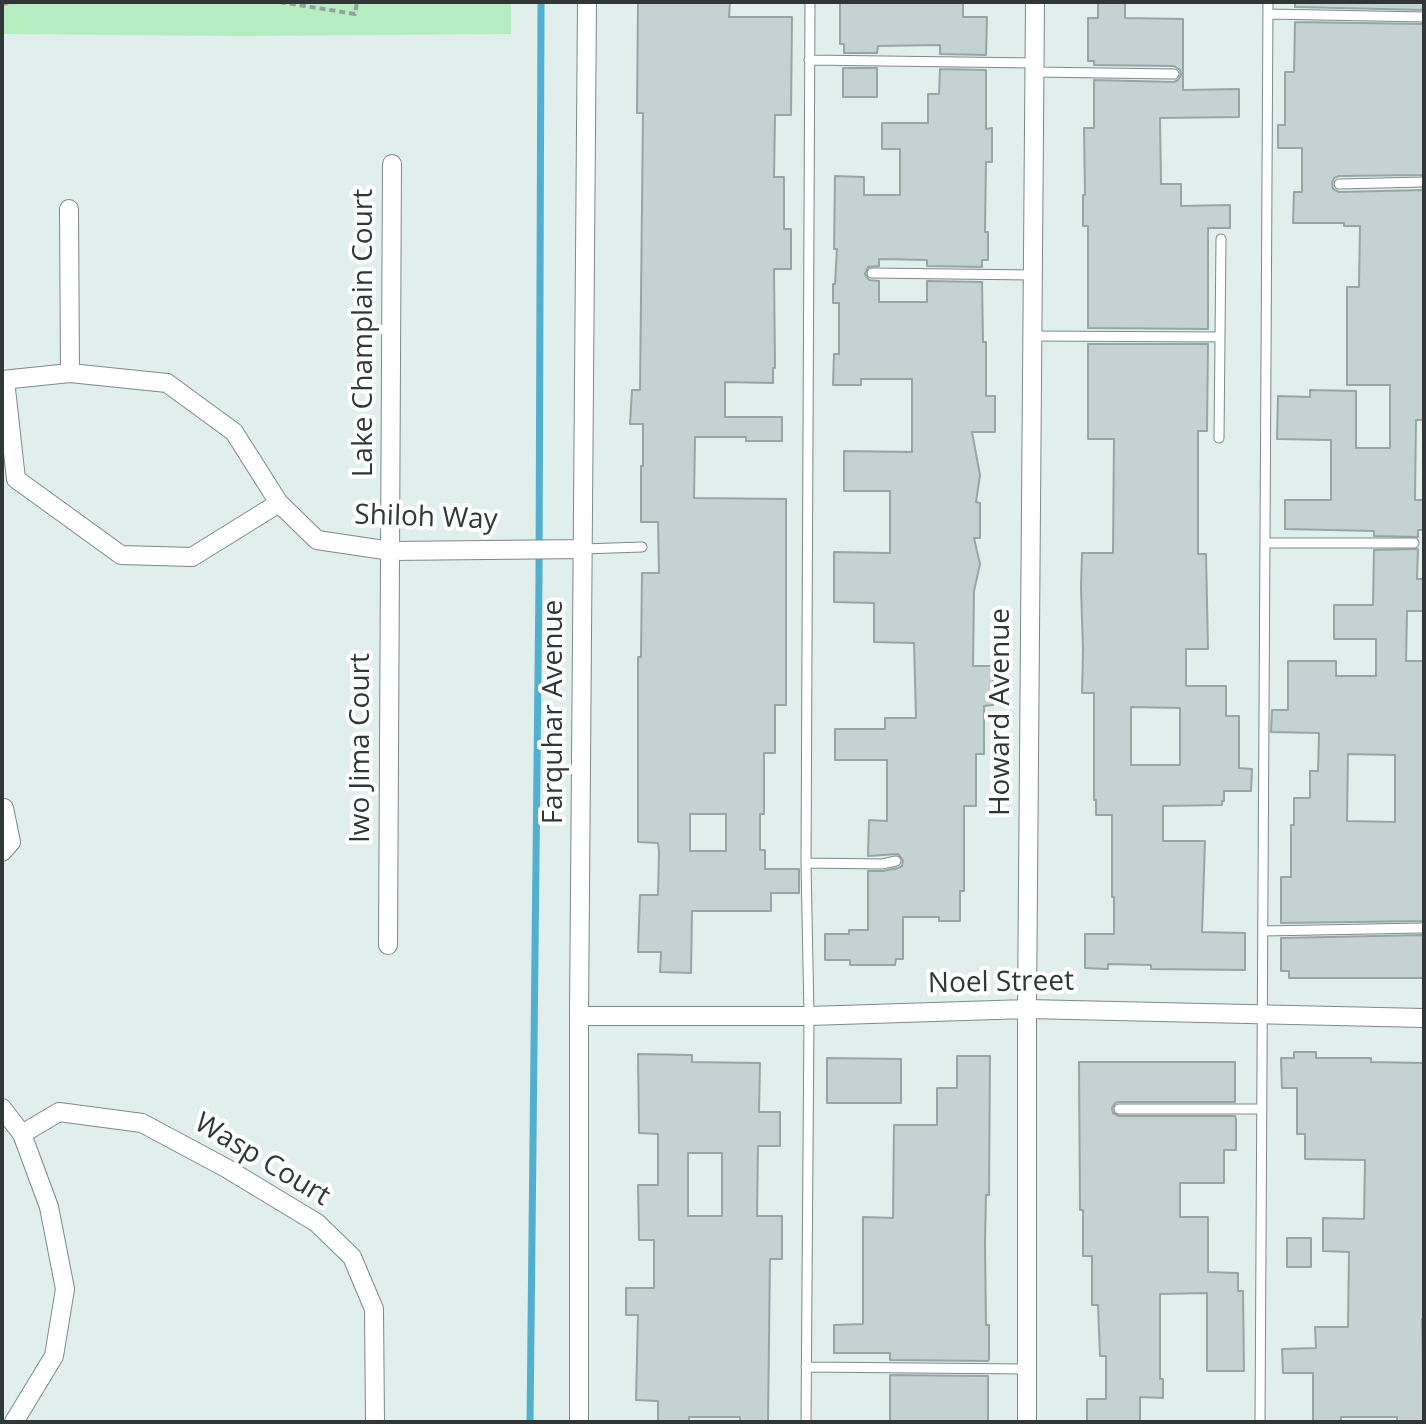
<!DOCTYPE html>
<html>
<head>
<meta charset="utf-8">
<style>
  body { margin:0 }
  #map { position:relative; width:1426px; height:1424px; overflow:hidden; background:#e0eeec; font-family:"Open Sans",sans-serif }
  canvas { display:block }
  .frame { position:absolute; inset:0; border:4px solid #313736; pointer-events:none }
</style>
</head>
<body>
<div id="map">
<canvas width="1426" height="1424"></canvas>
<div class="frame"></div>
</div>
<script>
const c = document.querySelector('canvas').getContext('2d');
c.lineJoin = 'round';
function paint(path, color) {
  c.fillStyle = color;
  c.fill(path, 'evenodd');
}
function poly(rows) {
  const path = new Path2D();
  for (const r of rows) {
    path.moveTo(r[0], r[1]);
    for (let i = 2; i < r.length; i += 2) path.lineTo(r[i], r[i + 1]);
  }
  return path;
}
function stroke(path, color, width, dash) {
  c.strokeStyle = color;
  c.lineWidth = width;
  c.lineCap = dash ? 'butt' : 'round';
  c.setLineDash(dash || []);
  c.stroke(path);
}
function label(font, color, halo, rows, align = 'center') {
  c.font = font + ' "Open Sans",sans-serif';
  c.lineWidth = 8;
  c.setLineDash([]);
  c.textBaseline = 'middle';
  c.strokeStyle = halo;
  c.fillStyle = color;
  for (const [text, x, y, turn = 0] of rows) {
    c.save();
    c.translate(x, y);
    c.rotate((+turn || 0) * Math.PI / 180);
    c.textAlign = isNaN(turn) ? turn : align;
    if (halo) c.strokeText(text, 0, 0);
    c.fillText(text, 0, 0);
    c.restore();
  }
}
paint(poly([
  [2,2,511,2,511,34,241,36,2,34]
]), '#b5edc0');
stroke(poly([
  [530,1422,539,579,541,2]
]), '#52afcf', 7);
const building = poly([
  [638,2,730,2,729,17,792,17,791,115,775,115,774,177,784,177,784,229,791,229,791,269,774,269,775,368,773,368,773,383,725,382,725,417,782,417,782,441,746,441,746,437,695,437,694,498,786,499,786,705,775,705,775,753,764,753,764,814,760,814,760,850,765,850,765,869,799,869,799,893,771,893,771,911,692,911,691,973,660,972,661,952,638,952,640,895,658,895,659,851,658,843,638,842,638,657,641,657,642,573,659,573,658,522,641,522,641,466,643,466,643,424,630,424,632,390,640,390,643,113,637,113,638,2],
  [690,814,726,814,726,851,690,851,690,814],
  [840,2,963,2,963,17,987,17,986,55,940,54,940,45,878,46,877,53,844,53,844,44,840,44,840,2],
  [1098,2,1125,2,1125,18,1183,19,1183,90,1239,89,1239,117,1160,118,1161,184,1181,184,1181,206,1230,205,1230,228,1208,228,1208,329,1088,328,1088,226,1083,226,1083,195,1085,195,1084,128,1094,128,1094,80,1174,82,1178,80,1181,75,1180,70,1174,66,1094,65,1094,61,1088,61,1088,18,1098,18,1098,2],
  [1295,2,1424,2,1424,10,1295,7,1295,2],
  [1295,22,1424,24,1424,175,1339,176,1334,178,1332,183,1333,189,1339,192,1424,190,1424,420,1416,420,1415,500,1424,500,1424,530,1418,530,1418,537,1374,536,1374,531,1285,529,1285,500,1331,500,1331,440,1277,439,1278,396,1310,397,1310,390,1356,391,1356,448,1390,448,1390,385,1347,385,1347,287,1359,287,1360,226,1344,226,1344,223,1293,223,1294,192,1302,192,1302,148,1278,148,1278,125,1285,125,1285,72,1294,72,1295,22],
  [843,68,877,68,877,97,843,97,843,68],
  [940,69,986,70,986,129,992,128,992,162,986,162,985,232,988,232,988,260,982,260,982,267,927,266,927,260,879,259,879,266,868,267,865,274,869,280,879,281,879,302,927,302,927,281,982,282,983,342,986,342,986,396,995,396,995,432,972,432,980,475,976,502,980,503,980,538,974,538,980,564,974,591,973,666,993,666,993,705,984,706,984,754,976,754,976,806,964,806,964,891,960,891,960,921,939,921,939,917,903,917,903,959,896,959,895,965,850,965,850,960,825,960,825,934,849,934,849,930,868,930,868,871,883,871,898,868,902,866,903,860,898,854,868,856,869,820,887,821,887,760,835,760,835,729,885,729,885,718,916,718,914,643,874,642,874,603,834,602,834,552,890,553,890,491,844,491,844,451,912,452,912,379,861,379,861,385,833,385,834,354,839,354,839,303,833,303,833,284,835,284,837,249,834,249,835,176,864,177,864,195,900,195,900,149,882,149,882,123,928,123,928,94,939,94,940,69],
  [1088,344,1208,344,1207,431,1198,431,1198,554,1206,554,1208,649,1186,649,1186,686,1226,686,1226,716,1239,716,1239,768,1252,769,1251,791,1224,791,1224,801,1222,801,1222,805,1163,806,1163,841,1205,841,1202,932,1245,933,1245,970,1151,969,1151,965,1108,964,1108,969,1085,968,1085,934,1114,934,1114,897,1112,897,1112,815,1096,815,1096,800,1094,800,1094,693,1082,693,1083,650,1081,588,1082,553,1113,553,1114,439,1088,439,1088,344],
  [1131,707,1180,708,1180,765,1131,765,1131,707],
  [1418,549,1417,579,1424,579,1424,611,1407,611,1406,661,1424,661,1424,921,1281,923,1281,877,1291,877,1291,825,1294,825,1294,798,1310,798,1310,771,1318,771,1319,733,1271,732,1272,710,1288,710,1288,661,1336,661,1336,676,1376,676,1376,639,1334,639,1334,605,1373,605,1374,550,1418,549],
  [1348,754,1395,755,1395,822,1347,821,1348,754],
  [1424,935,1424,978,1289,978,1289,971,1281,971,1281,938,1424,935],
  [1294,1052,1316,1052,1316,1058,1371,1058,1371,1062,1424,1063,1424,1319,1422,1319,1424,1422,1397,1422,1397,1417,1341,1417,1341,1422,1313,1422,1313,1373,1283,1373,1282,1349,1316,1348,1315,1327,1348,1327,1349,1252,1323,1251,1323,1218,1364,1219,1365,1160,1305,1159,1305,1134,1297,1134,1297,1088,1282,1088,1281,1058,1294,1058,1294,1052],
  [638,1054,692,1055,692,1062,760,1063,759,1112,780,1112,780,1146,758,1146,757,1216,782,1216,782,1259,770,1259,768,1422,740,1422,740,1417,689,1417,689,1421,658,1421,658,1401,636,1400,638,1315,626,1315,626,1288,654,1288,654,1240,639,1240,638,1185,658,1185,658,1134,639,1133,638,1054],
  [688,1153,722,1153,722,1216,688,1216,688,1153],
  [957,1056,990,1056,989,1195,986,1195,985,1242,986,1325,989,1325,989,1359,988,1361,890,1360,890,1353,834,1353,834,1325,863,1324,863,1217,893,1218,894,1125,937,1125,937,1088,957,1088,957,1056],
  [827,1058,901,1059,901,1103,827,1103,827,1058],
  [1079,1062,1235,1062,1235,1102,1119,1102,1115,1103,1112,1108,1113,1113,1119,1116,1235,1116,1236,1119,1236,1150,1224,1150,1224,1183,1180,1183,1180,1217,1208,1217,1208,1272,1238,1273,1238,1291,1243,1291,1244,1371,1207,1371,1207,1293,1160,1294,1160,1379,1163,1379,1163,1398,1140,1397,1140,1422,1087,1422,1087,1399,1106,1399,1106,1356,1100,1356,1098,1305,1092,1305,1092,1256,1083,1256,1083,1210,1080,1210,1079,1062],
  [1287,1238,1311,1238,1311,1267,1287,1267,1287,1238],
  [890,1375,988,1376,988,1422,890,1422,890,1375]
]);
paint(building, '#c4d2d4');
stroke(building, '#97a5a6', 2);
const service = poly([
  [1268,14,1424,17],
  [809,60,1034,63],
  [1034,72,1174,74],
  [1339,184,1424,182],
  [872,273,1032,275],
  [1032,336,1220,337,1221,239],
  [1219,438,1220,337],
  [1266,543,1414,543],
  [583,549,642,547],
  [806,863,882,864,896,861],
  [1263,931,1422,928],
  [1119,1109,1262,1109],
  [806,1367,1027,1369],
  [806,1422,809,1016,806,863,810,2],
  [1260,1422,1268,2]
]);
const minor = poly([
  [69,209,70,373],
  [2,380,70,373,167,383,234,432,279,503,317,540,391,551,583,549],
  [5,380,16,479,121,555,192,557,279,503],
  [2,808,4,808,11,842,2,852],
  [388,945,392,164],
  [579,1016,809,1016,1027,1009,1424,1018],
  [2,1108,22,1134,49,1207,65,1289,54,1356,14,1422],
  [22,1134,59,1112,142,1123,226,1168,317,1223,352,1257,374,1309,375,1422],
  [579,1422,579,1016,587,2],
  [1027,1422,1027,1009,1035,2]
]);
stroke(service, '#7c8a88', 11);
stroke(minor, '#7c8a88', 20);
stroke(poly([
  [280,2,355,14,357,2],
  [2,4,14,2]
]), '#96a19f', 4, [6, 4]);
stroke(service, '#fff', 9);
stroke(minor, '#fff', 18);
label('28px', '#313736', '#fff', [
  ["Lake Champlain Court",364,333,-90],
  ["Shiloh Way",426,518,2],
  ["Farquhar Avenue",554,712,-90],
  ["Howard Avenue",1001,712,-90],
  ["Iwo Jima Court",361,748,-90],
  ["Noel Street",1001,983,-1],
  ["Wasp Court",262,1160,31]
]);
</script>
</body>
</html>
